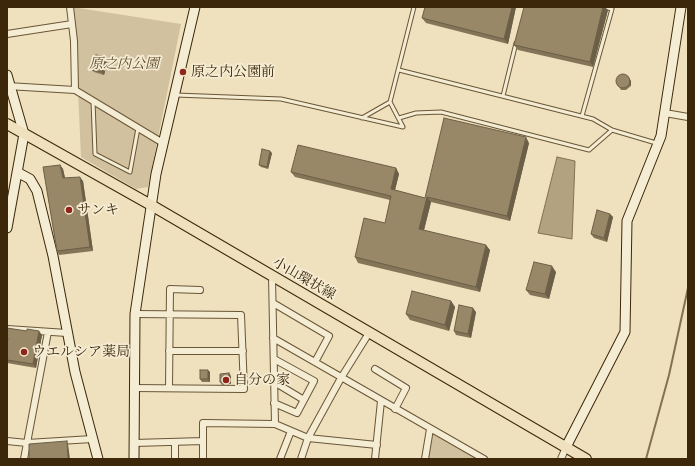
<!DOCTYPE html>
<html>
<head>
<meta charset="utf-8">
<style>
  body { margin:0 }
  #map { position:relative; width:695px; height:466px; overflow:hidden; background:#efe1bd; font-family:"Old Standard TT",serif }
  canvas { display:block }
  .frame { position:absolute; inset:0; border:8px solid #3c270a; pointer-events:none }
</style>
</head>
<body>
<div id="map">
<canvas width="695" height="466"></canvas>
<div class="frame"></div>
</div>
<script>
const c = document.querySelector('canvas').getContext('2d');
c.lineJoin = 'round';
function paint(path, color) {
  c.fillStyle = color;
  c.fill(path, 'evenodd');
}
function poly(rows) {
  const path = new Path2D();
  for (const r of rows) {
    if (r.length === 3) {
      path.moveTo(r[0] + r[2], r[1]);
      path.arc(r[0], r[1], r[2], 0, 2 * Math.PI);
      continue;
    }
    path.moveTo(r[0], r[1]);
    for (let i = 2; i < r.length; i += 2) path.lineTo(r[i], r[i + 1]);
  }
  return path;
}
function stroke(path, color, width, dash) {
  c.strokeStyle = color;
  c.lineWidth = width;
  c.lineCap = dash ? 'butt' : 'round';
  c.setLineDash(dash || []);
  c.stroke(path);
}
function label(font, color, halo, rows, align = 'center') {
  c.font = font + ' "Old Standard TT","Noto Serif JP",serif';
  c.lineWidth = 3.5;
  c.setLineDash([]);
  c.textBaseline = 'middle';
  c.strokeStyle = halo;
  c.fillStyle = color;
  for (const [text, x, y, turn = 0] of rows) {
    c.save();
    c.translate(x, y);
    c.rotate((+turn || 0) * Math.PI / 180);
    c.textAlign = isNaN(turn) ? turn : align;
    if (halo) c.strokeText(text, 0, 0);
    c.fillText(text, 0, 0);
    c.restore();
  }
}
paint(poly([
  [72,7,181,24,148,187,136,189,81,157,78,90],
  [431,431,474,455,473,459,427,459]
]), '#d1c19f');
const water = poly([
  [557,157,575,161,572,239,538,233,557,157]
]);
paint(water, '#b2a280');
stroke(water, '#837151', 1);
stroke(poly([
  [646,459,669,375,688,288]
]), '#837151', 2);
const lane = poly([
  [399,70,593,119,612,130,656,143],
  [176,95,281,99,403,127],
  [503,96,516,43],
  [93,101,95,154,130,172,138,128],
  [390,102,403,127],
  [582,116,612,9,604,7],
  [362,118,390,102,414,7],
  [399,118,416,113,441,112,589,150,612,130]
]);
const street = poly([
  [70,7,74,41,75,90],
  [7,34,72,24],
  [7,86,75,90,163,143],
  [665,113,688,117],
  [272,277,275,424],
  [273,303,329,336,315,362],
  [7,329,67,333],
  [273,338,484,459],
  [169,351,243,351],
  [274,359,314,381,297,413,274,403],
  [375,369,406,388,395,409],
  [274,382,304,400],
  [133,388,244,389,241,315,135,314],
  [169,388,170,289,200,290],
  [7,441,27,443,92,439],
  [134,443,203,441],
  [24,459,48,332],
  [175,459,175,442],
  [203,459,203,423,275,424,308,438,377,445],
  [280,459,291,431],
  [301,459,308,438,341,378,369,333],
  [375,459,381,401],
  [425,459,430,429],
  [561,459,566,447]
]);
const secondary = poly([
  [7,75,24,134,7,228],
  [17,172,30,179,37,191,53,256,75,372,98,459],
  [566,447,625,332,627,221,661,136,681,7],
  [134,459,135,314,156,174,195,7]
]);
const primary = poly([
  [7,124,151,205,586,459]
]);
stroke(lane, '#695637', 5);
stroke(street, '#695637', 8);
stroke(secondary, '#3c270a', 11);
stroke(primary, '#3c270a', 12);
stroke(lane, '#f5ecd4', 3);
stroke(street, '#f5ecd4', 6);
stroke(secondary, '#f5ecd4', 9);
stroke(primary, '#efe1bd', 10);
paint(poly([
  [425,7,516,7,508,44,426,23,422,18],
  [608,10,593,67,518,50,514,45],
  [108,60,104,75,94,72,92,70],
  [631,81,631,86,626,90,621,90,616,82],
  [529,143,510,221,431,202,424,230,490,250,480,292,358,263,355,257,385,223,390,200,295,177,291,172,396,168,399,174,395,190,425,198],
  [272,153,268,169,261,167,259,165],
  [60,165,63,169,65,178,83,181,93,251,59,255,57,251],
  [610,214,613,217,607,242,594,238,591,234],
  [556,272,549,299,530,295,526,290],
  [451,301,455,307,449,331,410,320,406,314],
  [476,312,471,338,456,335,454,331],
  [7,328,42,335,36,368,7,363],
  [210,372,210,382,202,382,200,379],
  [231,376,231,384,222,385,220,382]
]), '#847559');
paint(poly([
  [512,7,516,7,508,44,504,39],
  [603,7,605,7,608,10,593,67,590,62],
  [106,57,108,60,104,75,102,72],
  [629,78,631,81,631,86,629,83],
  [526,137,529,143,510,221,507,216],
  [270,151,272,153,268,169,267,167],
  [60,165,63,169,66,182,63,178],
  [396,168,399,174,394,194,391,189],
  [80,177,83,181,93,251,90,247],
  [427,197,431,202,423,234,419,229],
  [610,214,613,217,607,242,604,238],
  [486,245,490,250,480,292,476,287],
  [552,266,556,272,549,299,545,294],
  [451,301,455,307,449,331,445,325],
  [473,308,476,312,471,338,468,334],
  [39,331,42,335,36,368,33,364],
  [208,370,210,372,210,382,208,379],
  [229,373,231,376,231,384,229,382],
  [67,441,68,444,70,459,68,459]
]), '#6b5f48');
const building = poly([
  [425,7,512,7,504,39,422,18,425,7],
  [524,7,603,7,590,62,514,45,524,7],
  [96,55,106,57,102,72,92,70,96,55],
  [623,81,7],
  [444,118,526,137,507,216,427,197,419,229,486,245,476,287,355,257,364,218,385,223,391,196,291,172,298,145,396,168,391,189,425,198,444,118],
  [262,149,270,151,267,167,259,165,262,149],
  [60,165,63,178,80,177,90,247,57,251,43,167,60,165],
  [597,210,610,214,604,238,591,234,597,210],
  [534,262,552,266,545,294,526,290,534,262],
  [412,291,451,301,445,325,406,314,412,291],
  [459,305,473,308,468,334,454,331,459,305],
  [7,328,27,331,27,329,39,331,33,364,7,360,7,344,8,338,7,338,7,328],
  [200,370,208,370,208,379,200,379,200,370],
  [229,373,229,382,220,382,220,374,229,373],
  [67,441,68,459,29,459,29,444,67,441]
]);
paint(building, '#998867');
stroke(building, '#6b5f48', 1);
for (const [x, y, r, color] of [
  [183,72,4,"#8f2418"],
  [69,210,4,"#8f2418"],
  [24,352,4,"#8f2418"],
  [226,380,4,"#8f2418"]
]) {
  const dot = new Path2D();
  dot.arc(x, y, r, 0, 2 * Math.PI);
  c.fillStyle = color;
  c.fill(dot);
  stroke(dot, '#f5ecd4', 1.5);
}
label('italic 14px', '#614e2f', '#f5ecd4', [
  ["原之内公園",124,64]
]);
label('14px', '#3c270a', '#f5ecd4', [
  ["原之内公園前",191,72],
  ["サンキ",77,210],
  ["ウエルシア薬局",32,352],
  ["自分の家",234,380]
], 'left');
label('14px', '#3c270a', '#f5ecd4', [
  ["小山環状線",304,279,30]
]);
</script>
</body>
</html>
